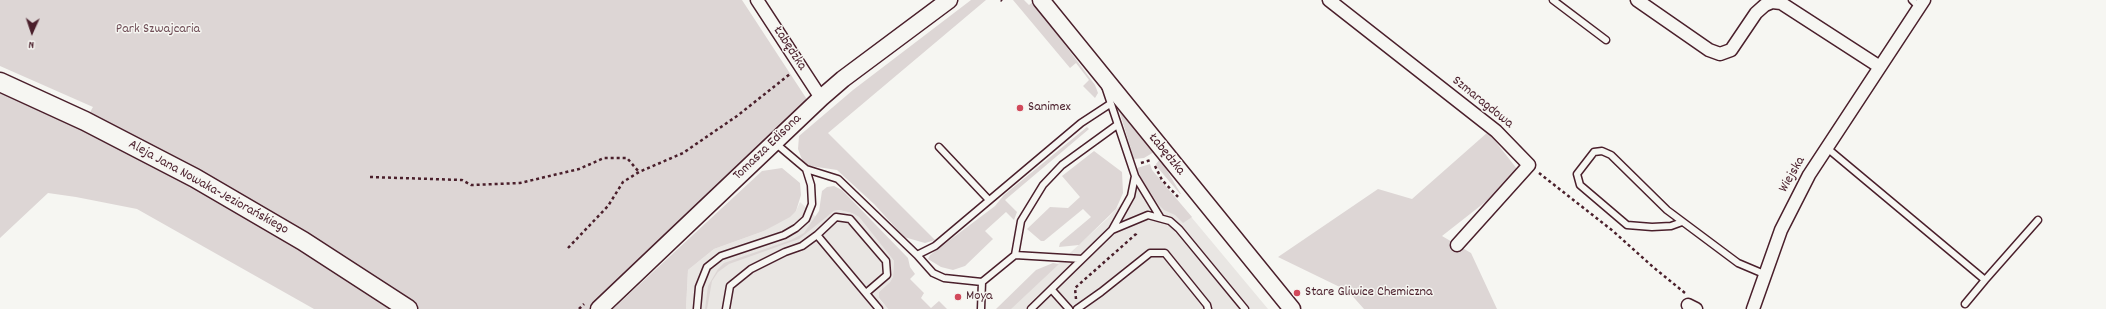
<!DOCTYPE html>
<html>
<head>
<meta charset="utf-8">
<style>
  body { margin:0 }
  #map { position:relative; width:2106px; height:309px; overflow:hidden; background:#f6f6f2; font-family:Dekko,sans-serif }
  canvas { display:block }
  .north { position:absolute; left:12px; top:12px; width:40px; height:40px; -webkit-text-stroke:3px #f6f6f2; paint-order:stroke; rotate:183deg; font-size:11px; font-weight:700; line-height:16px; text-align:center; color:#4a1f2b }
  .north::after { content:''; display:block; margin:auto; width:14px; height:18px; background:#4a1f2b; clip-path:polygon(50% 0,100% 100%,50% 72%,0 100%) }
</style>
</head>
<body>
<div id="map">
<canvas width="2106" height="309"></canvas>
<div class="north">N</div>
</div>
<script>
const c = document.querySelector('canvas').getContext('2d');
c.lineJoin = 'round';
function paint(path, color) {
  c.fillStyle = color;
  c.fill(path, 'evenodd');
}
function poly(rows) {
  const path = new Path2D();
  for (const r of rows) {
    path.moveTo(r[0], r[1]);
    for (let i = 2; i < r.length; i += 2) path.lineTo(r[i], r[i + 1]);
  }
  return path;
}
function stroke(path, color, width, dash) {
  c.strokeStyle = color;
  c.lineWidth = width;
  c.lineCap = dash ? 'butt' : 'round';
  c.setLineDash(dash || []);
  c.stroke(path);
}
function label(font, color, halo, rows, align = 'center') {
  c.font = font + ' Dekko,sans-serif';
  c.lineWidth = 3;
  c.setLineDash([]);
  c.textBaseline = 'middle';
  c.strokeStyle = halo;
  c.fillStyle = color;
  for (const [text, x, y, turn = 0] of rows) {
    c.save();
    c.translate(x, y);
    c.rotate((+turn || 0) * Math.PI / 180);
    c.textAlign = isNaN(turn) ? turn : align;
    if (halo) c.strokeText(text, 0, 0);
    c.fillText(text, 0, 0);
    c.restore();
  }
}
paint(poly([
  [1152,170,1268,309,1009,309,1108,218],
  [800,202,816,217,829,215,834,211,839,210,852,213,859,217,894,261,893,277,890,282,879,292,879,299,888,309,686,309,688,270,714,249,764,231,796,211]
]), '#e9e6e3');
paint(poly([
  [0,0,742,0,808,101,599,309,314,309,137,209,76,197,48,193,0,238,0,93,87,132,85,121,93,107,0,66],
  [971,0,986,0,828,133,935,240,925,243,904,237,874,204,837,170,804,165,798,149,799,136,853,90],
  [1013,0,1024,0,1029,5,1033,2,1095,85,1098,93,1095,98,1083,86,1089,80,1076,63,1070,68],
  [1119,110,1154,152,1144,158,1134,159],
  [1087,127,1089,129,1005,200,1017,212,1014,220,1006,212,985,231,993,239,965,266,953,270,941,267,928,259,930,255,995,206,1004,195],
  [1488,132,1521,174,1442,236,1471,253,1497,309,1364,309,1348,291,1278,257,1378,189,1412,199],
  [1094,151,1122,172,1123,193,1116,209,1079,245,1059,247,1060,243,1091,217,1083,209,1044,241,1041,241,1027,229,1050,207,1068,208,1080,197,1062,176],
  [1160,159,1181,194,1180,194,1158,168,1156,164],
  [1150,164,1152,170,1192,217,1183,223,1175,215,1164,210,1158,204,1141,178,1137,168],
  [782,168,800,183,801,195,796,211,790,217,764,231,714,249,688,270,686,309,613,309,762,171],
  [834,186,842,190,908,258,910,267,915,274,910,279,924,293,921,298,931,308,939,301,947,309,888,309,879,298,879,292,890,282,893,277,894,261,859,217,852,213,839,210,834,211,799,239,729,264,718,272,712,281,707,309,705,309,708,286,718,269,724,263,791,240,804,233,819,211,822,191,827,187],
  [1053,263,1059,264,1011,309,996,309,1036,270]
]), '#ddd6d5');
const lane = poly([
  [1553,0,1606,40],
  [1912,0,1919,7],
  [1105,86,1135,176,1160,217],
  [939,147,989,200],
  [1827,148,1985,280,2038,220],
  [806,169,838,179,917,255,933,273,944,278,982,282],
  [1682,222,1671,226,1652,227,1627,225,1580,185,1577,174,1594,152,1602,151,1611,155,1667,210,1738,263,1764,274],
  [1112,230,1148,215,1170,221,1179,229,1245,309],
  [817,235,836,217,850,219,886,261,887,275,866,293],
  [917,255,935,246,1081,123,1110,104],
  [1015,255,1021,221,1043,185,1062,165,1117,125],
  [982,282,1015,255,1082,259],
  [1052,290,1069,309],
  [1965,304,1985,280],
  [697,309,699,287,707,267,721,256,784,235,796,228,806,219,812,204,811,185,806,169,774,142],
  [726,309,730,286,751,269,785,252,802,246,817,235,879,309],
  [981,309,982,282],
  [1031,309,1112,230,1131,196,1135,176],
  [1077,309,1101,292,1150,253,1165,253,1207,305,1208,309]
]);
const street = poly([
  [757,0,821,98],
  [1329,0,1496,131,1529,165,1457,245],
  [1637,0,1709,50,1720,54,1731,50,1756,13,1765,5,1772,2,1781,3,1880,67],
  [1688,305,1696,309],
  [1753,309,1781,230,1809,175,1924,0]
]);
const secondary = poly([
  [1041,0,1292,309],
  [599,309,821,98,843,79,949,0]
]);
const primary = poly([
  [0,82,85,121,195,178,303,241,408,309]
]);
stroke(lane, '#4a1f2b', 9);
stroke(street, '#4a1f2b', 15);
stroke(secondary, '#4a1f2b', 19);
stroke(primary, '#4a1f2b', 21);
stroke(poly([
  [1001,0,1002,1],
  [1141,163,1151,160],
  [1155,166,1162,180,1180,199],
  [1539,173,1613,231,1653,267,1685,293],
  [370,177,462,180,471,185,520,183,579,169,604,158,627,158,639,172],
  [568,248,608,206,623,182,639,172,683,153,737,116,790,74],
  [1076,299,1075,288,1136,234,1137,231],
  [579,309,584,304]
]), '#4a1f2b', 2.5, [3, 3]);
stroke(lane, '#f6f6f2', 6);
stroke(street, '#f6f6f2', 12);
stroke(secondary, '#f6f6f2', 16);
stroke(primary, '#f6f6f2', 18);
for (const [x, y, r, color] of [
  [1020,108,4,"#d1495b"],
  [1297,293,4,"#d1495b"],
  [958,297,4,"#d1495b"]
]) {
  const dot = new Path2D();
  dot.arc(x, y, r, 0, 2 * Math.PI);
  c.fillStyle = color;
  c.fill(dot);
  stroke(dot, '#f6f6f2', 1.5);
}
label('14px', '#6f4d56', '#f6f6f2', [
  ["Park Szwajcaria",158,30]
]);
label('14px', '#4a1f2b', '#f6f6f2', [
  ["Łabędzka",789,49,57],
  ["Szmaragdowa",1482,103,39],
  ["Tomasza Edisona",768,148,-44],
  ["Łabędzka",1166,155,51],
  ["Wiejska",1793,175,-60],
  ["Aleja Jana Nowaka-Jeziorańskiego",208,188,29]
]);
label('14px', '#4a1f2b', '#f6f6f2', [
  ["Sanimex",1028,108],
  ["Stare Gliwice Chemiczna",1305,293],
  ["Moya",966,297]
], 'left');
</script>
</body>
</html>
